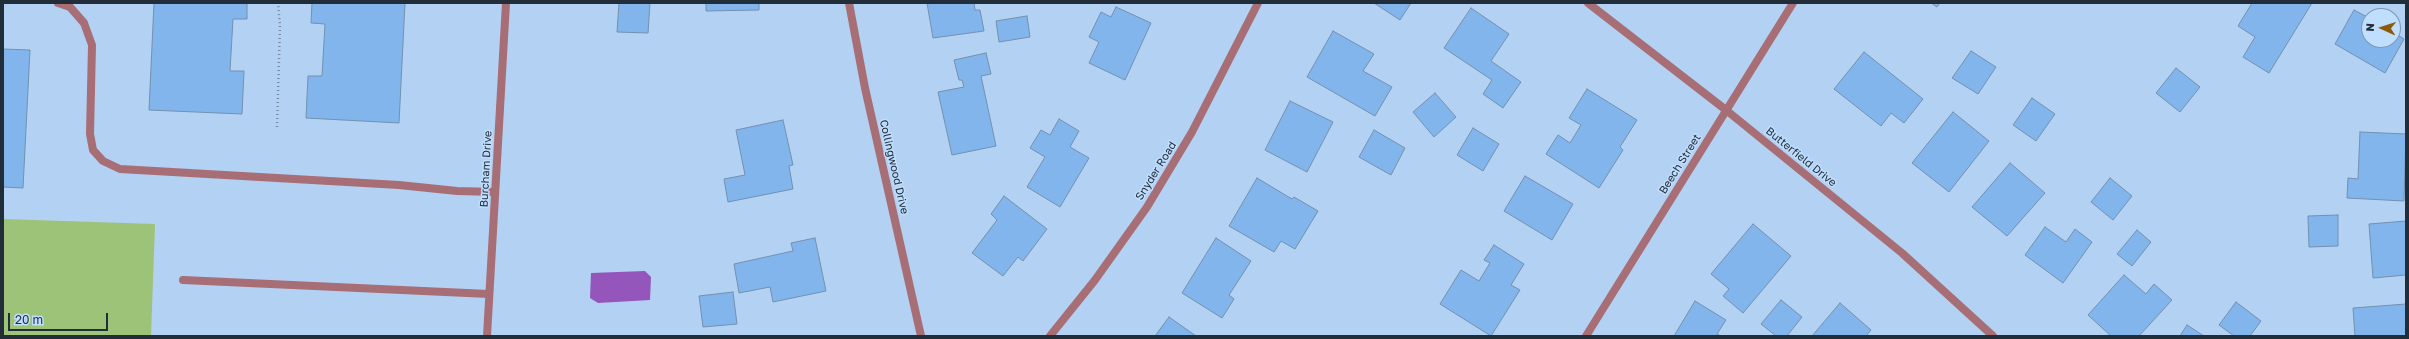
<!DOCTYPE html>
<html>
<head>
<meta charset="utf-8">
<style>
  body { margin:0 }
  #map { position:relative; width:2409px; height:339px; overflow:hidden; background:#b3d1f2; font-family:"Golos Text",sans-serif }
  canvas { display:block }
  .frame { position:absolute; inset:0; border:4px solid #212d39; pointer-events:none }
  .north { position:absolute; left:2361px; top:8px; width:40px; height:40px; box-sizing:border-box; background:#c0deff; border:1px solid #8097b0; border-radius:50%; rotate:273deg; font-size:11px; font-weight:700; line-height:16px; text-align:center; color:#212d39 }
  .north::after { content:''; display:block; margin:auto; width:14px; height:18px; background:#8d5b08; clip-path:polygon(50% 0,100% 100%,50% 72%,0 100%) }
  .scale { position:absolute; left:8px; top:313px; width:100px; height:18px; box-sizing:border-box; border:2px solid #212d39; border-top:0; padding-left:5px; font-size:12px; line-height:14px; white-space:nowrap; color:#212d39; -webkit-text-stroke:3px #c0deff; paint-order:stroke }
</style>
</head>
<body>
<div id="map">
<canvas width="2409" height="339"></canvas>
<div class="frame"></div>
<div class="north">N</div>
<div class="scale">20 m</div>
</div>
<script>
const c = document.querySelector('canvas').getContext('2d');
c.lineJoin = 'round';
function paint(path, color) {
  c.fillStyle = color;
  c.fill(path, 'evenodd');
}
function poly(rows) {
  const path = new Path2D();
  for (const r of rows) {
    path.moveTo(r[0], r[1]);
    for (let i = 2; i < r.length; i += 2) path.lineTo(r[i], r[i + 1]);
  }
  return path;
}
function stroke(path, color, width, dash) {
  c.strokeStyle = color;
  c.lineWidth = width;
  c.lineCap = dash ? 'butt' : 'round';
  c.setLineDash(dash || []);
  c.stroke(path);
}
function label(font, color, halo, rows, align = 'center') {
  c.font = font + ' "Golos Text",sans-serif';
  c.lineWidth = 3;
  c.setLineDash([]);
  c.textBaseline = 'middle';
  c.strokeStyle = halo;
  c.fillStyle = color;
  for (const [text, x, y, turn = 0] of rows) {
    c.save();
    c.translate(x, y);
    c.rotate((+turn || 0) * Math.PI / 180);
    c.textAlign = isNaN(turn) ? turn : align;
    if (halo) c.strokeText(text, 0, 0);
    c.fillText(text, 0, 0);
    c.restore();
  }
}
paint(poly([
  [3,219,155,224,151,336,3,336]
]), '#9dc379');
paint(poly([
  [645,271,651,277,650,300,598,303,590,298,591,273]
]), '#9456bb');
const building = poly([
  [154,3,247,3,247,19,233,19,230,71,244,71,242,114,149,110,154,3],
  [312,3,405,3,399,123,306,118,308,76,322,76,325,24,311,23,312,3],
  [619,3,650,3,648,33,617,32,619,3],
  [706,3,759,3,759,10,706,11,706,3],
  [927,3,974,3,975,10,980,10,984,31,933,38,927,3],
  [1374,3,1411,3,1400,20,1374,3],
  [1931,3,1940,3,1937,7,1931,3],
  [2252,3,2312,3,2269,73,2243,57,2255,37,2238,26,2252,3],
  [1116,7,1151,23,1125,80,1089,63,1099,42,1089,37,1101,12,1111,17,1116,7],
  [1471,8,1509,34,1491,61,1521,82,1503,108,1483,94,1492,80,1444,48,1471,8],
  [2354,10,2369,18,2369,40,2393,40,2393,32,2404,39,2385,73,2335,44,2354,10],
  [1027,16,1030,37,999,42,996,21,1027,16],
  [1333,31,1374,54,1363,71,1392,87,1375,116,1307,77,1333,31],
  [3,49,30,50,23,188,3,187,3,49],
  [1971,51,1996,67,1978,94,1952,78,1971,51],
  [1864,52,1923,99,1904,123,1891,113,1881,126,1834,89,1864,52],
  [986,53,991,74,981,76,996,146,952,155,938,92,964,87,962,80,959,80,954,60,986,53],
  [2176,68,2200,87,2180,112,2156,93,2176,68],
  [1587,89,1637,120,1620,147,1623,150,1599,188,1546,154,1558,135,1570,143,1581,125,1569,118,1587,89],
  [1435,93,1456,117,1434,137,1413,112,1435,93],
  [2032,98,2055,114,2036,141,2013,125,2032,98],
  [1290,101,1333,122,1307,172,1265,150,1290,101],
  [1953,112,1989,141,1949,192,1912,163,1953,112],
  [1059,119,1079,131,1070,147,1089,158,1060,207,1027,187,1045,157,1030,148,1041,130,1050,135,1059,119],
  [783,120,793,165,789,166,793,189,728,202,724,179,745,175,736,130,783,120],
  [1473,128,1499,144,1483,171,1457,155,1473,128],
  [1374,130,1405,148,1391,175,1359,157,1374,130],
  [2360,132,2406,134,2404,201,2347,198,2348,178,2358,179,2360,132],
  [2010,163,2045,193,2007,236,1972,207,2010,163],
  [1525,176,1573,204,1552,240,1504,211,1525,176],
  [1257,178,1292,199,1294,197,1318,211,1295,249,1281,241,1274,252,1229,226,1257,178],
  [2110,178,2132,196,2113,220,2091,202,2110,178],
  [1004,196,1047,229,1023,261,1018,257,1003,276,972,253,997,220,991,214,1004,196],
  [2338,215,2338,246,2309,247,2308,216,2338,215],
  [2406,221,2406,275,2373,278,2369,224,2406,221],
  [1753,224,1791,256,1743,313,1723,296,1729,289,1711,274,1753,224],
  [2045,227,2066,242,2075,229,2092,242,2063,283,2025,255,2045,227],
  [2137,230,2151,242,2132,266,2117,254,2137,230],
  [815,238,826,291,773,302,770,287,739,293,734,264,793,251,791,243,815,238],
  [1216,238,1251,261,1229,295,1234,299,1222,318,1182,293,1216,238],
  [1494,245,1524,264,1511,285,1520,290,1491,336,1440,304,1461,270,1479,281,1490,263,1484,260,1494,245],
  [2124,275,2146,294,2154,284,2172,300,2139,336,2111,336,2088,315,2124,275],
  [733,292,737,324,703,327,699,296,733,292],
  [1781,300,1802,317,1787,336,1776,336,1761,324,1781,300],
  [1695,301,1726,320,1717,334,1721,336,1674,336,1695,301],
  [2236,302,2261,321,2250,336,2234,336,2219,325,2236,302],
  [1840,303,1871,330,1866,336,1812,336,1840,303],
  [2406,304,2406,336,2355,336,2353,308,2406,304],
  [1169,317,1196,336,1155,336,1169,317],
  [2187,325,2204,336,2180,336,2187,325]
]);
paint(building, '#82b5ec');
stroke(building, '#7390ae', 1);
stroke(poly([
  [277,127,280,26,278,3]
]), '#758ba3', 2.5, [1, 3]);
stroke(poly([
  [58,3,70,7,84,23,92,45,90,134,93,150,103,161,120,169,399,185,457,191,495,192],
  [183,280,489,294]
]), '#a76e76', 8);
stroke(poly([
  [849,3,865,88,921,336],
  [1588,3,1726,110,1902,253,1993,336],
  [1050,336,1095,280,1147,207,1192,132,1258,3],
  [1586,336,1793,3]
]), '#a76e76', 8);
stroke(poly([
  [487,336,506,3]
]), '#a76e76', 8);
label('11px', '#212d39', '#c0deff', [
  ["Butterfield Drive",1801,157,39],
  ["Beech Street",1680,164,-58],
  ["Collingwood Drive",894,167,77],
  ["Burcham Drive",486,169,-87],
  ["Snyder Road",1156,171,-58]
]);
</script>
</body>
</html>
